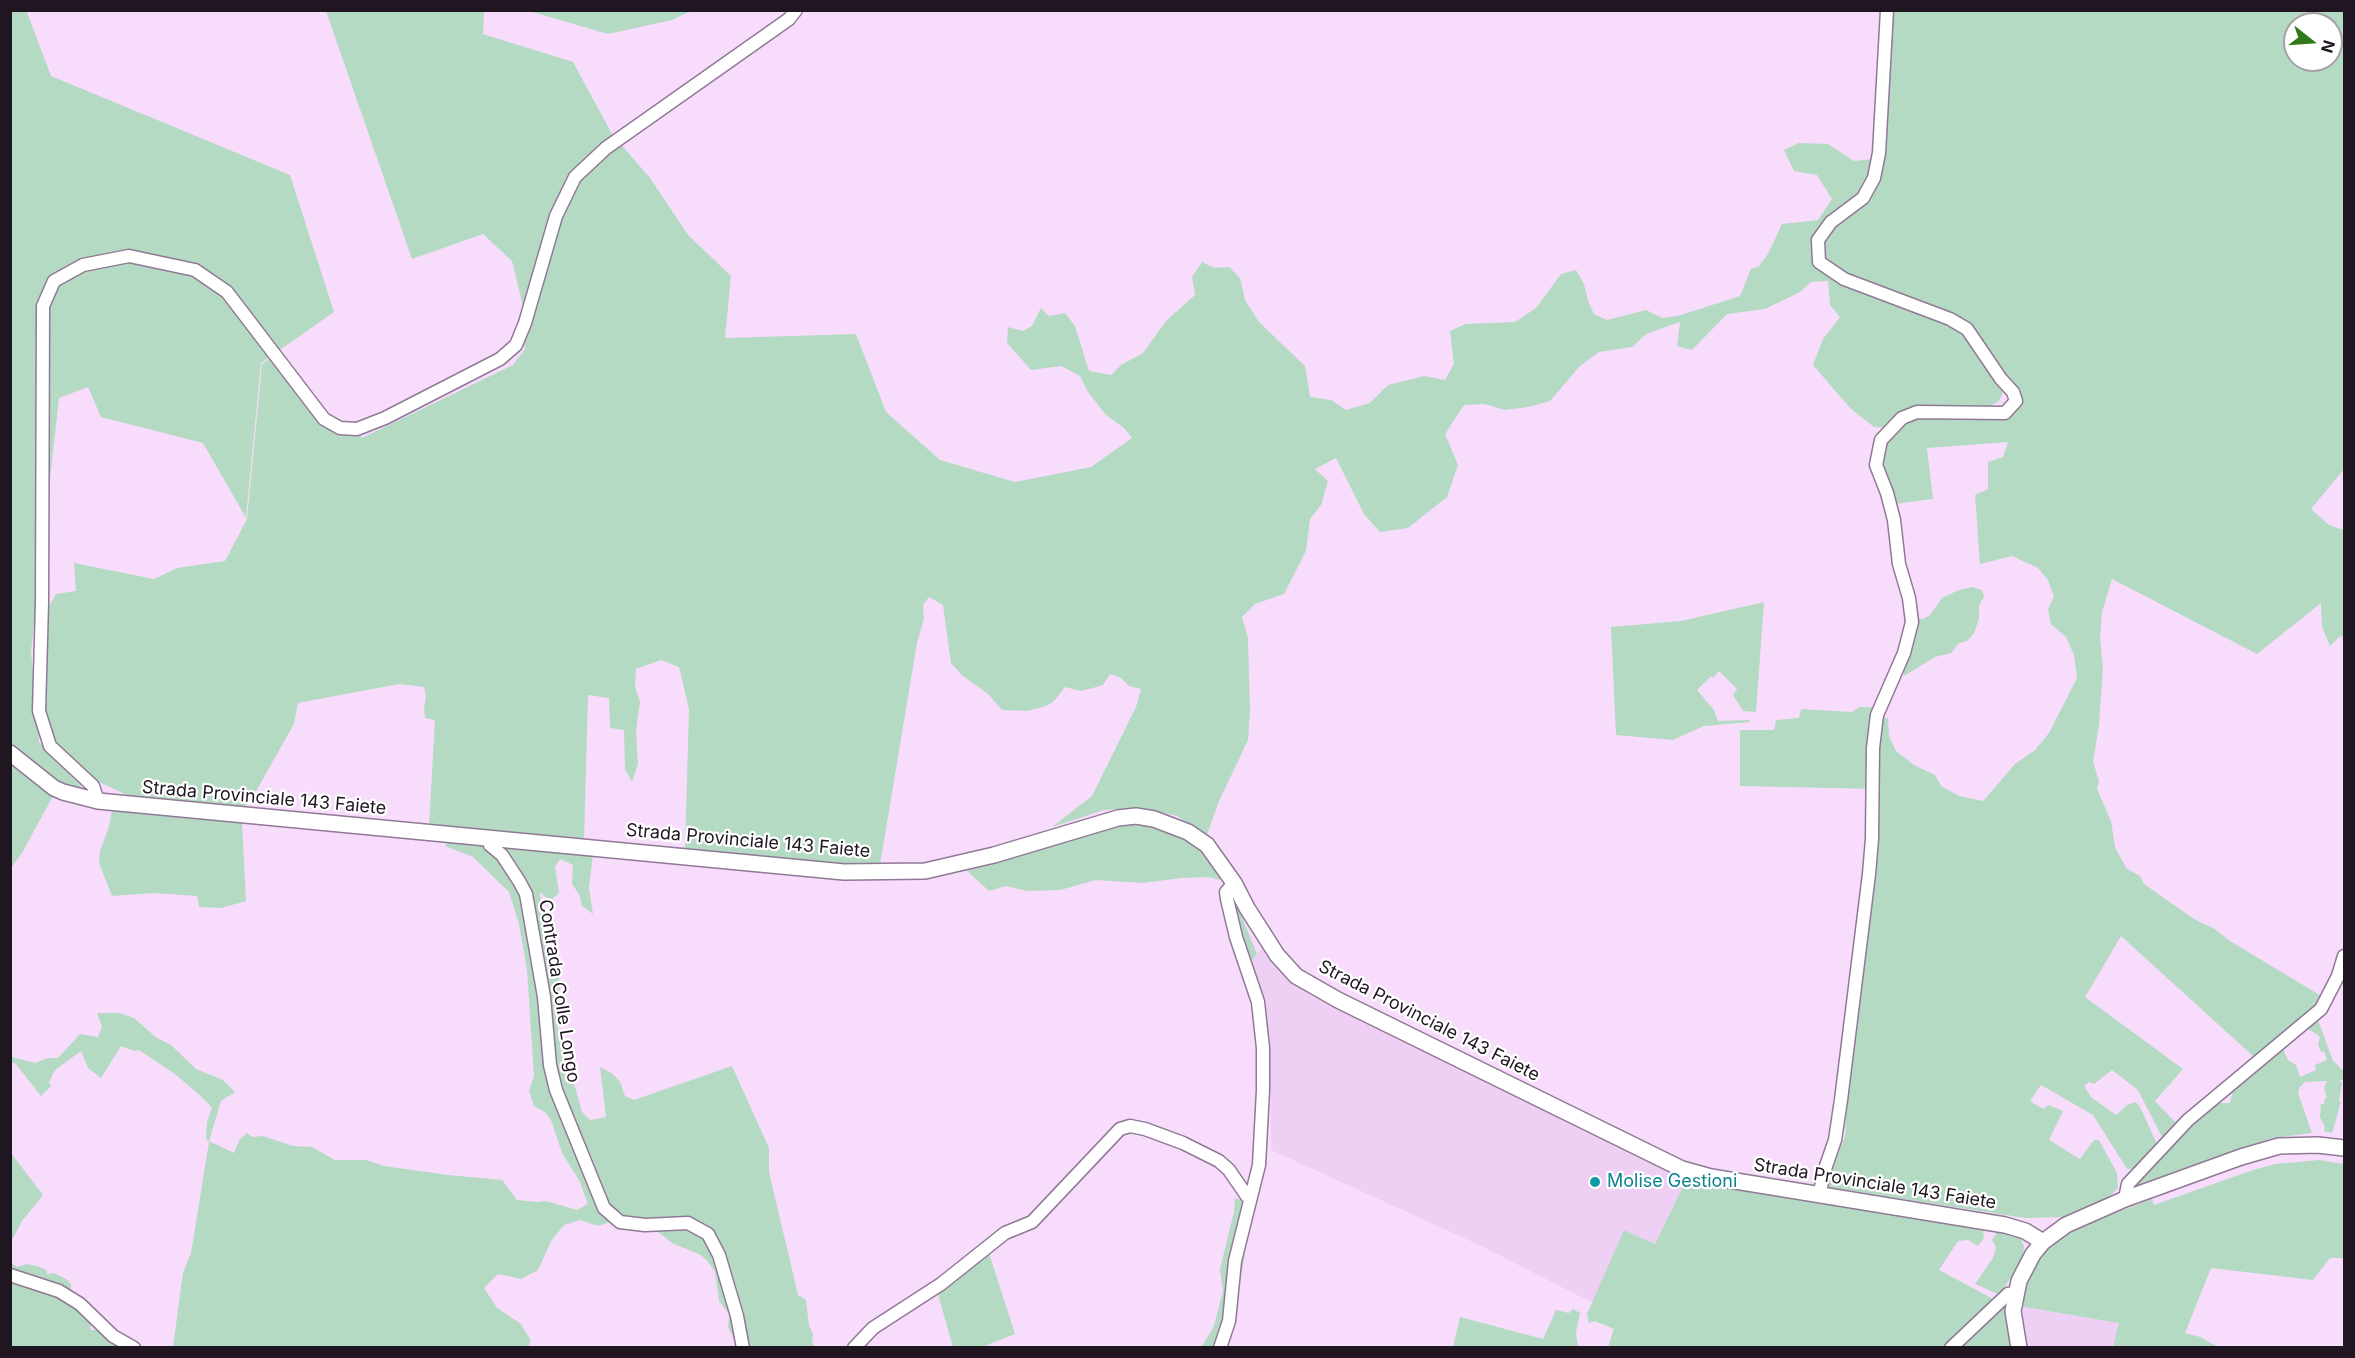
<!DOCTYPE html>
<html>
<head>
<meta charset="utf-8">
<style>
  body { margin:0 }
  #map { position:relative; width:2355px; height:1358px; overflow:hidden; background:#f7ddfb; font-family:Inter,sans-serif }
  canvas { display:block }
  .frame { position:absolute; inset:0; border:12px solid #1f1621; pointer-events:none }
  .north { position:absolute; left:2283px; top:12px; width:60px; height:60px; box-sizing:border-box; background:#fff; border:2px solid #a5a2a6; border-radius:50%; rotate:107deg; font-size:16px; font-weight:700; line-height:24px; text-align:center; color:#1f1621 }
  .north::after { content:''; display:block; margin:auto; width:21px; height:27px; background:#31781b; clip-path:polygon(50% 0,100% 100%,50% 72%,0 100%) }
</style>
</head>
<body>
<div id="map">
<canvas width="2355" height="1358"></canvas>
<div class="frame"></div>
<div class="north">N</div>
</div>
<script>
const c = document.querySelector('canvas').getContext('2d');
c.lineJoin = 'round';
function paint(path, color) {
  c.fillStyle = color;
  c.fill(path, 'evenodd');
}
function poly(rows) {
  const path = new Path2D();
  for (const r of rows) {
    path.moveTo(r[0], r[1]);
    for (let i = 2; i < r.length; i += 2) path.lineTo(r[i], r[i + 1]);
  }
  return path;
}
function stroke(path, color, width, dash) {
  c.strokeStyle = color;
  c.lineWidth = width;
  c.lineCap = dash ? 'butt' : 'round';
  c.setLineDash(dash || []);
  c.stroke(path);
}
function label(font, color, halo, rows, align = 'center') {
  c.font = font + ' Inter,sans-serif';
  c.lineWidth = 4.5;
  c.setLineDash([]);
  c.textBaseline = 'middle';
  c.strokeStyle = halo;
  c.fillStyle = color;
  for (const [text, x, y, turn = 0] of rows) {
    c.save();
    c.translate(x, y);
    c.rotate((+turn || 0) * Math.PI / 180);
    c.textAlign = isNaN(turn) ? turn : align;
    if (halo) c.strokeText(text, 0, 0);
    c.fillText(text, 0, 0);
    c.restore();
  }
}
paint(poly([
  [1262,948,1282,973,1312,997,1686,1180,1655,1244,1624,1230,1593,1303,1479,1245,1271,1150,1270,1055,1263,996,1251,961],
  [2019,1306,2120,1323,2113,1347,2026,1347,2021,1332]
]), '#efd0f5');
paint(poly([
  [26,10,51,76,290,175,334,312,261,363,246,518,203,443,101,417,88,387,59,398,31,651,39,742,81,786,79,791,14,765,53,796,22,853,11,868,10,11],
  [326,11,484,11,483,34,573,62,612,134,650,178,688,235,731,276,725,338,856,334,886,412,940,460,1015,482,1091,467,1132,438,1124,428,1106,415,1088,392,1080,376,1061,366,1031,370,1007,343,1008,327,1023,331,1032,326,1041,308,1049,316,1065,313,1075,326,1089,371,1111,375,1121,365,1143,353,1166,321,1195,295,1192,277,1202,262,1214,268,1229,267,1240,278,1245,300,1259,322,1305,366,1310,397,1331,400,1346,410,1370,403,1388,385,1424,376,1445,380,1454,364,1450,331,1465,324,1515,322,1536,308,1561,274,1576,270,1584,284,1588,301,1594,314,1607,320,1646,310,1662,318,1678,316,1740,296,1751,269,1759,266,1768,254,1782,224,1818,220,1832,199,1817,175,1794,171,1784,150,1799,143,1828,144,1854,161,1882,158,1892,11,2344,11,2344,469,2311,509,2329,525,2344,530,2344,636,2339,637,2330,646,2322,627,2321,603,2257,654,2112,579,2102,612,2100,638,2103,668,2099,724,2093,762,2099,781,2097,789,2111,821,2115,847,2126,868,2140,876,2144,884,2194,919,2215,929,2230,941,2323,997,2311,1013,2254,1057,2121,936,2085,997,2183,1069,2155,1101,2178,1125,2163,1139,2138,1090,2112,1070,2094,1084,2089,1082,2084,1086,2091,1097,2116,1115,2127,1105,2135,1102,2139,1105,2157,1144,2136,1169,2127,1169,2093,1115,2041,1085,2030,1101,2043,1109,2049,1105,2063,1111,2049,1140,2080,1159,2094,1140,2099,1140,2117,1173,2118,1188,2107,1199,2068,1217,2025,1218,1826,1187,1845,1136,1848,1081,1877,855,1875,854,1876,789,1740,786,1740,730,1774,730,1776,720,1799,718,1801,709,1851,712,1860,707,1876,707,1882,718,1888,718,1889,736,1896,751,1914,765,1935,775,1941,786,1959,796,1983,801,2015,764,2035,750,2049,733,2077,678,2074,655,2066,637,2051,624,2048,609,2054,597,2048,580,2038,568,2012,556,1980,564,1975,495,1988,489,1988,462,2003,457,2008,442,1927,448,1933,499,1894,504,1883,470,1881,457,1889,438,1898,428,1914,416,2010,415,2016,410,2020,401,2019,390,1997,369,1996,380,2003,392,1999,401,1990,406,1927,407,1888,428,1874,427,1850,408,1813,365,1823,339,1840,317,1830,305,1828,281,1811,282,1800,292,1765,309,1727,314,1692,350,1677,346,1680,322,1646,334,1632,347,1599,352,1580,366,1550,401,1528,407,1505,410,1484,404,1464,405,1445,434,1458,465,1447,497,1408,528,1380,532,1364,514,1336,458,1315,469,1328,481,1321,505,1310,519,1306,551,1284,594,1255,604,1242,617,1248,638,1250,711,1248,740,1219,801,1207,835,1177,816,1140,808,1104,810,1052,827,1092,796,1136,707,1141,689,1129,686,1121,678,1110,674,1103,685,1093,688,1081,691,1065,687,1054,701,1046,706,1027,711,1002,710,988,694,963,676,951,663,943,605,929,597,923,605,924,618,917,643,880,865,864,867,823,864,778,857,685,849,689,709,679,667,661,660,636,669,635,686,640,702,636,732,638,764,632,782,625,769,624,730,610,728,609,698,588,695,584,839,429,825,435,720,425,718,424,709,426,696,424,687,399,684,298,703,294,724,255,793,243,810,155,802,127,795,99,782,73,762,54,741,43,711,48,608,56,594,76,591,74,563,154,579,177,568,225,561,247,519,262,364,269,359,320,423,337,434,364,437,513,365,525,349,522,302,512,261,483,234,412,259],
  [2295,24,2331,24,2331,60,2295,60],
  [529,11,690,10,691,11,672,20,608,34],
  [1972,587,1982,590,1984,597,1979,606,1979,619,1974,633,1967,641,1959,643,1951,653,1935,657,1904,676,1904,663,1915,618,1923,619,1930,615,1942,598,1959,590],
  [1764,602,1756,712,1743,711,1733,695,1737,689,1719,671,1713,678,1711,676,1697,690,1714,710,1718,721,1749,720,1750,722,1704,726,1673,740,1616,735,1611,627,1681,621],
  [112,810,242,821,246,901,221,908,199,907,197,896,154,893,112,896,99,863,100,851,109,827],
  [1141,823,1171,831,1195,845,1213,863,1220,880,1208,877,1182,878,1142,883,1096,880,1060,890,1027,891,1006,886,989,891,967,871,1114,826],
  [448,842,499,845,502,849,526,848,555,850,564,853,593,854,589,888,593,914,582,906,579,894,572,884,573,865,560,859,555,867,559,893,550,901,540,892,544,944,549,959,559,969,560,998,557,1003,556,1021,569,1076,575,1087,582,1112,590,1120,606,1117,600,1067,613,1074,620,1082,625,1096,634,1100,732,1066,769,1148,769,1172,798,1295,806,1300,809,1326,813,1334,812,1342,815,1347,735,1347,734,1339,728,1327,729,1314,719,1301,715,1272,707,1260,699,1254,674,1244,651,1227,612,1221,598,1226,580,1220,564,1225,551,1241,538,1270,521,1279,498,1274,484,1288,497,1308,521,1324,531,1341,528,1347,173,1347,183,1273,191,1253,209,1142,206,1139,207,1122,212,1108,204,1099,175,1074,139,1050,134,1051,121,1046,101,1078,88,1068,81,1051,55,1070,49,1082,51,1086,41,1096,15,1063,11,1063,11,1057,35,1063,48,1058,58,1058,80,1034,98,1037,102,1027,97,1013,119,1013,134,1018,157,1038,171,1045,196,1069,223,1080,235,1092,221,1101,209,1141,234,1153,240,1139,247,1133,252,1137,263,1136,293,1146,312,1147,335,1160,366,1160,384,1166,448,1175,502,1180,517,1200,538,1202,546,1201,577,1210,588,1204,580,1182,562,1153,551,1120,545,1112,534,1106,529,1091,534,1076,527,970,519,924,509,892,473,857,445,846],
  [1233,895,1257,954,1251,961,1231,901],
  [2318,1020,2333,1061,2344,1071,2344,1080,2339,1080,2342,1083,2339,1100,2341,1102,2332,1133,2324,1131,2325,1127,2320,1117,2321,1104,2324,1104,2325,1098,2327,1098,2324,1089,2327,1081,2305,1082,2300,1087,2298,1093,2312,1133,2272,1138,2138,1191,2134,1188,2200,1115,2218,1103,2230,1103,2233,1090,2283,1049,2288,1060,2296,1065,2300,1077,2316,1070,2315,1065,2327,1060,2324,1051,2321,1052,2318,1044,2320,1037,2307,1028],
  [11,1153,43,1195,22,1221,11,1242],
  [2319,1160,2344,1164,2344,1258,2330,1258,2313,1280,2211,1268,2185,1333,2200,1337,2218,1347,2113,1347,2119,1323,2019,1306,2022,1288,2044,1247,2056,1236,2152,1199,2154,1205,2253,1170,2275,1164],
  [1686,1180,1983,1230,1984,1238,1978,1246,1968,1240,1958,1241,1939,1270,1995,1300,1944,1347,1608,1347,1614,1329,1595,1321,1589,1323,1587,1314,1624,1230,1655,1244],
  [1235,1198,1256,1205,1250,1226,1232,1326,1226,1347,1201,1348,1214,1326,1223,1291,1220,1269,1234,1212],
  [1997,1232,2014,1235,2021,1239,2024,1247,2023,1257,2000,1295,1975,1284,1993,1258,1996,1247,1992,1240],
  [989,1253,1015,1334,982,1347,953,1347,937,1291],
  [10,1262,17,1267,27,1264,37,1266,46,1270,47,1274,54,1273,66,1279,71,1284,71,1291,80,1310,90,1322,91,1330,100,1330,122,1347,11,1347],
  [2005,1304,2011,1347,1959,1348],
  [1573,1309,1580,1313,1576,1333,1578,1347,1453,1347,1460,1317,1543,1339,1556,1310,1569,1313]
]), '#b4dac4');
const minor = poly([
  [98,801,93,786,50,746,39,711,42,603,43,306,54,281,83,265,129,256,195,270,227,292,324,419,340,428,357,429,385,418,500,359,516,345,525,323,556,216,575,177,606,148,789,19,796,10],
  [488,838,490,845,502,855,519,881,526,894,544,997,550,1065,556,1090,604,1208,620,1222,645,1225,688,1223,708,1234,719,1255,737,1316,743,1348],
  [1819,1195,1826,1166,1835,1140,1841,1100,1869,874,1872,839,1873,748,1877,715,1904,653,1912,622,1909,598,1899,564,1894,520,1887,493,1876,465,1881,440,1902,418,1917,412,2005,413,2016,401,2013,392,2001,379,1967,329,1950,319,1844,279,1819,262,1818,240,1831,222,1863,198,1874,178,1879,153,1887,10],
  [2125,1199,2128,1184,2188,1120,2321,1009,2338,976,2344,956],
  [10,1275,59,1291,80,1304,113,1336,134,1348],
  [854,1348,873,1328,941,1284,1005,1233,1032,1222,1120,1129,1130,1126,1145,1129,1183,1143,1219,1161,1229,1170,1249,1199],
  [1220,1348,1229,1321,1235,1261,1259,1165,1263,1090,1263,1048,1258,1002,1236,937,1227,899,1226,892,1234,883],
  [1951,1348,2008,1294,2015,1293]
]);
const major = poly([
  [10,753,54,788,63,792,98,801,844,872,925,871,994,855,1118,818,1136,816,1154,819,1188,832,1207,845,1234,883,1247,908,1277,955,1296,976,1338,1000,1682,1169,1711,1177,2005,1225,2025,1231,2043,1242],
  [2019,1348,2013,1311,2019,1281,2033,1254,2043,1242,2066,1225,2125,1199,2241,1157,2279,1146,2318,1145,2344,1148]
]);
stroke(minor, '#907995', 15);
stroke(major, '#907995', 18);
stroke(minor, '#fff', 12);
stroke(major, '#fff', 15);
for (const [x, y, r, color] of [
  [1595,1182,6,"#0f9aa8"]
]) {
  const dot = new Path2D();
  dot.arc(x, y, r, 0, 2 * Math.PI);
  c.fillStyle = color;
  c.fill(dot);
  stroke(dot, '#fff', 2);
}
label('18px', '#1f1621', '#fff', [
  ["Strada Provinciale 143 Faiete",264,798,5],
  ["Strada Provinciale 143 Faiete",748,841,5],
  ["Contrada Colle Longo",559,991,81],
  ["Strada Provinciale 143 Faiete",1429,1021,27],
  ["Strada Provinciale 143 Faiete",1875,1184,9]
]);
label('18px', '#0d838f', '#fff', [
  ["Molise Gestioni",1607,1182]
], 'left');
</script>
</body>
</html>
